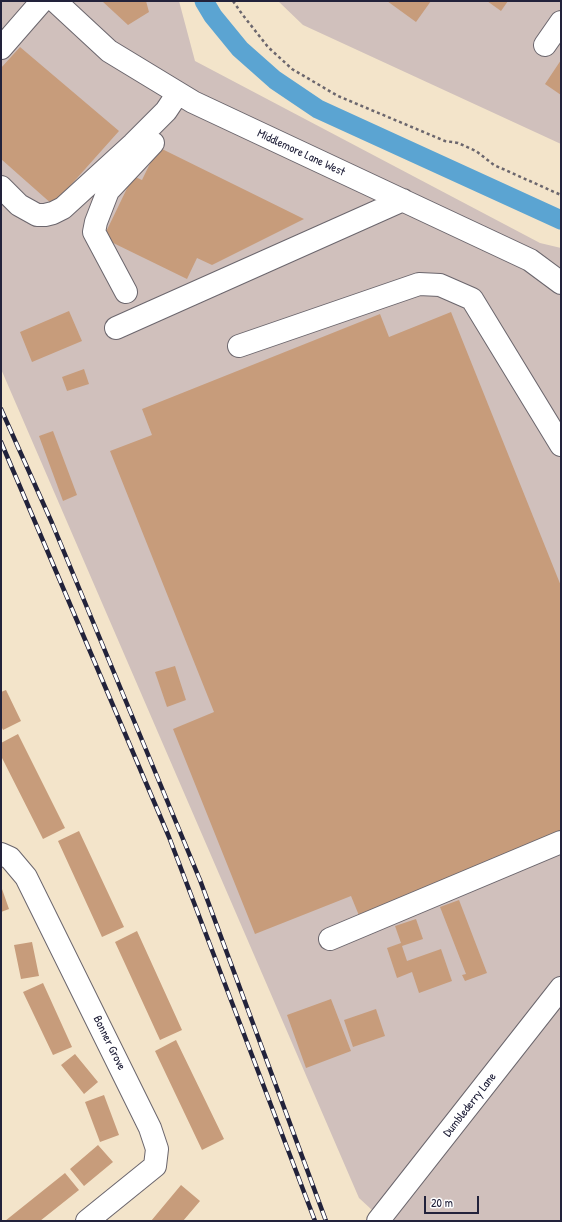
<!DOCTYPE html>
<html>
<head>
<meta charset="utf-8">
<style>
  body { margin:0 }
  #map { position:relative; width:562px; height:1222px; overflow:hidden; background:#f3e4ca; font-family:"Patrick Hand",sans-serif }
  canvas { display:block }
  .frame { position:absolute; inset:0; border:2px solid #22223b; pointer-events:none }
  .scale { position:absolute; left:424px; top:1196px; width:55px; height:18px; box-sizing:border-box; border:2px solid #22223b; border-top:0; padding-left:5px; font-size:12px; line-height:14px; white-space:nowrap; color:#22223b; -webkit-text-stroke:3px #fff; paint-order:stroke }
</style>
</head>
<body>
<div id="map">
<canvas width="562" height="1222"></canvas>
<div class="frame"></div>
<div class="scale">20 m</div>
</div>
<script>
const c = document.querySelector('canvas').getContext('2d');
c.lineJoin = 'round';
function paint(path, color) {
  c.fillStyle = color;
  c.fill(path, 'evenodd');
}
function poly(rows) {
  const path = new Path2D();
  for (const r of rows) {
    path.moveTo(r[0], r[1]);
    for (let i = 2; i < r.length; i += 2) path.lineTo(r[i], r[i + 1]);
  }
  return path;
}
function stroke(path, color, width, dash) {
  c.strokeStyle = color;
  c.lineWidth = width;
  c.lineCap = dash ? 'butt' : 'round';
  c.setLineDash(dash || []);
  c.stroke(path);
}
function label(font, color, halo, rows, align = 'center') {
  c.font = font + ' "Patrick Hand",sans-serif';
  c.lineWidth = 3;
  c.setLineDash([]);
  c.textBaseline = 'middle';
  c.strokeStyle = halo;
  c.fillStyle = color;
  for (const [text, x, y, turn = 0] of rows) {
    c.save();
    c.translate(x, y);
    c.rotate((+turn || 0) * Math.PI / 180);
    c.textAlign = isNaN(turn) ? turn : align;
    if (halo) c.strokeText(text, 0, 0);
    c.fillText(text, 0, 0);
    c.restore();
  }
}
paint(poly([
  [1,1,179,1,195,61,540,243,561,248,561,1221,384,1221,359,1198,1,369],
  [278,1,561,1,561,144,303,25]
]), '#d0c0bc');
stroke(poly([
  [204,1,213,16,240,49,275,80,318,109,561,220]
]), '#5ba4d2', 19);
paint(poly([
  [102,1,146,1,149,12,128,25],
  [387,1,431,1,416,22],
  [487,1,508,1,501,11],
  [20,47,119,131,53,205,1,159,1,68],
  [561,60,561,95,545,84],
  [158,147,304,219,212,265,197,258,187,279,103,238,133,176,142,180],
  [69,311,82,341,32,362,20,332],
  [451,312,561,586,561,837,360,918,351,896,255,934,173,729,214,712,110,451,152,435,142,409,380,314,389,337],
  [84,369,89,384,67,391,62,377],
  [53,431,77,495,63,501,39,436],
  [175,666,186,700,167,707,155,672],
  [6,690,21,721,3,730,1,726,1,692],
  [18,734,65,828,43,839,1,756,1,743],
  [79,831,124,927,102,937,58,841],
  [1,889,2,889,9,909,1,912],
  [459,900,487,973,465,981,462,975,466,974,440,907],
  [416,919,423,939,402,946,407,961,441,949,452,981,419,993,412,972,397,978,387,948,401,943,395,926],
  [137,931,182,1030,160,1040,115,942],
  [32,942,39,976,21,979,14,945],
  [43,983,72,1047,53,1055,23,992],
  [331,999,351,1051,306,1068,287,1015],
  [376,1009,385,1036,353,1047,344,1020],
  [176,1040,224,1139,202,1150,155,1051],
  [75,1054,98,1082,84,1094,61,1065],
  [104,1095,119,1135,100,1142,85,1102],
  [98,1145,113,1162,84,1186,70,1169],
  [65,1173,79,1190,40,1221,5,1221],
  [181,1185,200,1201,183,1221,151,1221]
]), '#c79c7b');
const minor = poly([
  [55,1,109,51,193,102,530,260,561,283],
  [545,45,561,22],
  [1,48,42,1],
  [1,187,19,205,37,215,45,215,53,213,63,208,133,144,166,111,178,93],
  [126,292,94,232,96,222,108,191,153,143],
  [116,328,403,200],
  [239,346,419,284,440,285,472,299,561,445],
  [1,854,10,858,26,877,150,1128,157,1149,155,1166,87,1221],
  [330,939,561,842],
  [378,1221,561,988]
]);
stroke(minor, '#6b666d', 24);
stroke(poly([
  [233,1,242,14,268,47,292,69,338,96,445,141,458,143,476,151,494,165,561,195]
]), '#6b666d', 2.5, [3, 3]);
stroke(minor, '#fff', 22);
const rail = poly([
  [1,409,52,523,200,880,326,1221],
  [1,442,169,837,315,1221]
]);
stroke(rail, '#22223b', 4.5);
stroke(rail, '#fff', 3, [9]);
label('12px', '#22223b', '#fff', [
  ["Middlemore Lane West",301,153,25],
  ["Bonner Grove",109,1043,64],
  ["Dumblederry Lane",470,1105,-52]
]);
</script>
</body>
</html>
